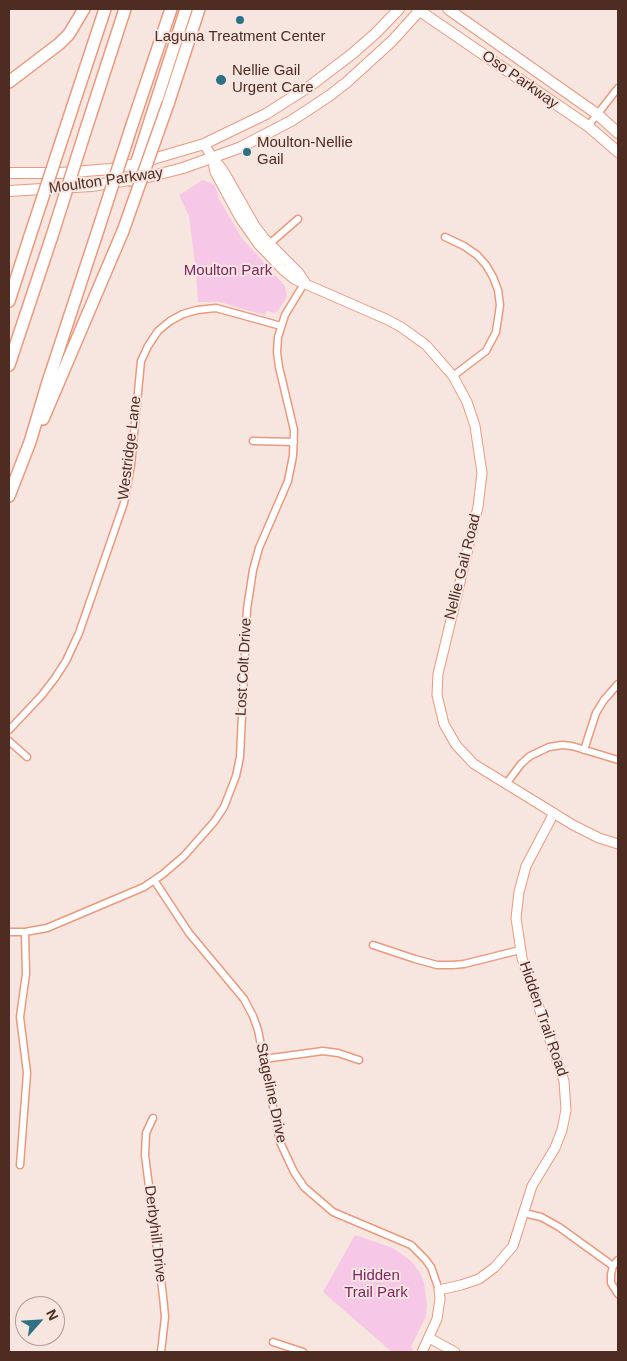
<!DOCTYPE html>
<html>
<head>
<meta charset="utf-8">
<style>
  body { margin:0 }
  #map { position:relative; width:627px; height:1361px; overflow:hidden; background:#f7e5df; font-family:Helvetica,sans-serif }
  canvas { display:block }
  .frame { position:absolute; inset:0; border:10px solid #4e2c21; pointer-events:none }
  .north { position:absolute; left:15px; top:1296px; width:50px; height:50px; box-sizing:border-box; background:#f7e5df; border:1px solid #b39b93; border-radius:50%; rotate:64deg; font-size:14px; font-weight:700; line-height:20px; text-align:center; color:#4e2c21 }
  .north::after { content:''; display:block; margin:auto; width:18px; height:22px; background:#2f7184; clip-path:polygon(50% 0,100% 100%,50% 72%,0 100%) }
</style>
</head>
<body>
<div id="map">
<canvas width="627" height="1361"></canvas>
<div class="frame"></div>
<div class="north">N</div>
</div>
<script>
const c = document.querySelector('canvas').getContext('2d');
c.lineJoin = 'round';
function paint(path, color) {
  c.fillStyle = color;
  c.fill(path, 'evenodd');
}
function poly(rows) {
  const path = new Path2D();
  for (const r of rows) {
    path.moveTo(r[0], r[1]);
    for (let i = 2; i < r.length; i += 2) path.lineTo(r[i], r[i + 1]);
  }
  return path;
}
function stroke(path, color, width, dash) {
  c.strokeStyle = color;
  c.lineWidth = width;
  c.lineCap = dash ? 'butt' : 'round';
  c.setLineDash(dash || []);
  c.stroke(path);
}
function label(font, color, halo, rows, align = 'center') {
  c.font = font + ' Helvetica,sans-serif';
  c.lineWidth = 4;
  c.setLineDash([]);
  c.textBaseline = 'middle';
  c.strokeStyle = halo;
  c.fillStyle = color;
  for (const [text, x, y, turn = 0] of rows) {
    c.save();
    c.translate(x, y);
    c.rotate((+turn || 0) * Math.PI / 180);
    c.textAlign = isNaN(turn) ? turn : align;
    if (halo) c.strokeText(text, 0, 0);
    c.fillText(text, 0, 0);
    c.restore();
  }
}
paint(poly([
  [203,180,215,185,219,199,241,237,285,286,287,297,278,311,274,313,268,311,264,315,220,302,198,302,196,271,189,216,179,195],
  [355,1235,393,1248,411,1261,419,1271,424,1283,427,1304,426,1316,411,1347,413,1349,411,1352,392,1352,323,1292]
]), '#f6c7e6');
const street = poly([
  [588,126,618,88],
  [445,237,464,246,477,255,486,265,493,277,498,290,500,305,496,332,486,351,453,376],
  [267,246,298,219],
  [253,441,294,442],
  [9,730,42,695,55,678,66,661,79,633,124,503,131,465,141,361,148,346,158,331,170,321,183,314,197,310,216,308,281,326],
  [9,741,27,757],
  [584,750,596,713,604,700,618,684],
  [506,784,521,764,530,756,549,747,562,745,572,746,618,760],
  [154,880,189,933,244,999,253,1016,258,1030,280,1142,294,1172,304,1187,333,1212,411,1245,425,1259,431,1267,439,1290],
  [9,932,25,932,47,928,144,887,163,874,184,856,214,822,224,807,236,776,240,757,247,609,253,570,259,548,288,481,293,456,294,430,279,367,277,352,278,337,285,315,305,282],
  [373,945,415,959,437,965,453,965,464,964,520,950],
  [264,1059,323,1051,338,1053,359,1060],
  [153,1118,146,1133,145,1155,163,1296,165,1317,161,1352],
  [20,1165,27,1073,20,1017,26,974,25,932],
  [524,1213,541,1217,559,1227,613,1266],
  [618,1260,613,1266,611,1274,611,1283,618,1294],
  [273,1342,303,1352]
]);
const secondary = poly([
  [204,144,212,157,223,170,255,226,265,239,299,273,305,282],
  [212,157,215,172,240,218,259,245,283,270,294,279,386,319,401,327,426,345,453,376,467,402,475,426,482,473,478,507,438,674,437,695,444,724,456,745,474,764,573,825,599,838,618,844],
  [429,1338,455,1352],
  [422,1352,437,1319,440,1299,439,1290,461,1285,479,1279,495,1267,513,1246,532,1186,555,1148,562,1130,566,1110,564,1081,522,958,516,918,519,892,526,866,554,813]
]);
const primary = poly([
  [417,9,588,126,618,152],
  [448,9,597,114,618,133],
  [9,173,60,173,111,169,136,164,204,144,266,114,310,86,352,54,376,33,399,9],
  [9,191,91,186,148,177,183,168,239,148,291,121,329,96,347,82,392,41,421,9]
]);
const highway = poly([
  [9,82,59,44,69,34,84,9],
  [168,104,199,9],
  [132,125,171,9],
  [85,132,125,9],
  [64,133,105,9],
  [131,180,186,9],
  [9,301,30,236],
  [9,365,52,236],
  [43,419,123,231],
  [9,496,30,442,47,385,98,230]
]);
stroke(street, '#ec987c', 9);
stroke(secondary, '#ec987c', 11);
stroke(primary, '#ec987c', 12);
stroke(highway, '#ec987c', 14);
stroke(street, '#fff', 6);
stroke(secondary, '#fff', 9);
stroke(primary, '#fff', 10);
stroke(highway, '#fff', 11);
const highwayBridge = poly([
  [98,230,132,125],
  [123,231,168,104],
  [30,236,64,133],
  [52,236,85,132]
]);
stroke(highwayBridge, '#ec987c', 14, []);
stroke(highwayBridge, '#fff', 11);
for (const [x, y, r, color] of [
  [240,20,5,"#2f7184"],
  [221,80,6,"#2f7184"],
  [247,152,5,"#2f7184"]
]) {
  const dot = new Path2D();
  dot.arc(x, y, r, 0, 2 * Math.PI);
  c.fillStyle = color;
  c.fill(dot);
  stroke(dot, '#f7e5df', 2);
}
label('15px', '#4e2c21', '#f7e5df', [
  ["Laguna Treatment Center",240,37,"center"],
  ["Nellie Gail",232,71],
  ["Urgent Care",232,88],
  ["Moulton-Nellie",257,143],
  ["Gail",257,160]
], 'left');
label('15px', '#4e2c21', '#f7e5df', [
  ["Oso Parkway",520,80,35],
  ["Moulton Parkway",106,181,-8],
  ["Westridge Lane",130,448,-83],
  ["Nellie Gail Road",463,567,-76],
  ["Lost Colt Drive",244,667,-87],
  ["Hidden Trail Road",543,1019,71],
  ["Stageline Drive",271,1093,78],
  ["Derbyhill Drive",155,1234,83]
]);
label('15px', '#7d2567', '#f7e5df', [
  ["Moulton Park",228,271],
  ["Hidden",376,1276],
  ["Trail Park",376,1293]
]);
</script>
</body>
</html>
